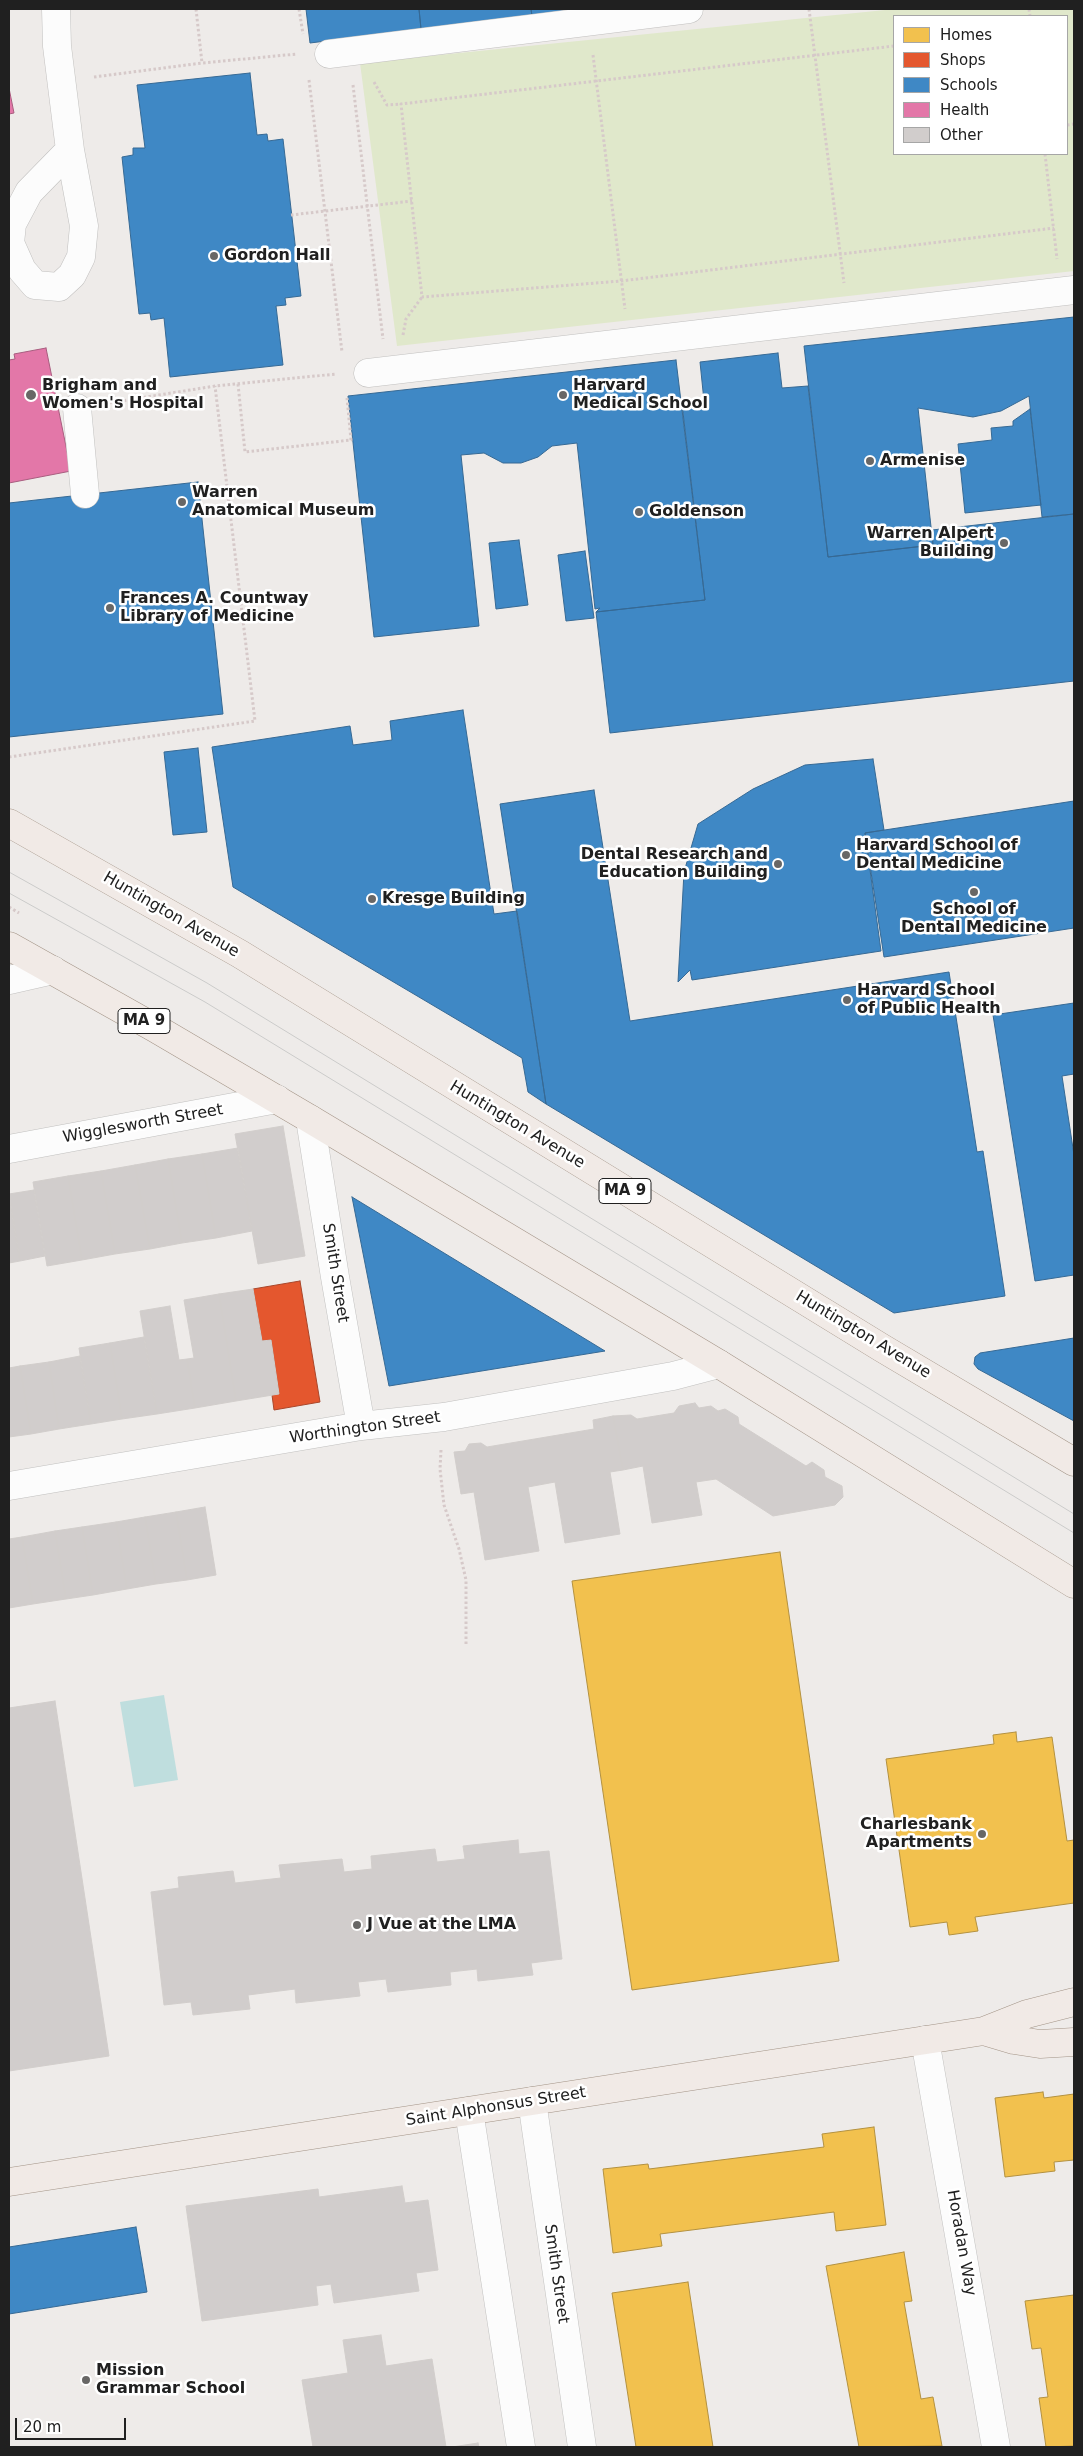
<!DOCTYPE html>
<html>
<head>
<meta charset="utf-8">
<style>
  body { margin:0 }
  #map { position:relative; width:1083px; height:2456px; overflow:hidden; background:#eeebe9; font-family:"DejaVu Sans",sans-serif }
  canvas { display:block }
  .frame { position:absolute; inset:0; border:10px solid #202020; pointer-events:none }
  .legend { position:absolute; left:893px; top:15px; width:175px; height:140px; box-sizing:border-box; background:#fff; border:1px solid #a6a6a6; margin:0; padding:6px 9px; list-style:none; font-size:15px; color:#202020 }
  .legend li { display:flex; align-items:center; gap:10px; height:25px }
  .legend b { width:25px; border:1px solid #a6a6a6 }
  .scale { position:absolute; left:15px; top:2418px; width:111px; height:22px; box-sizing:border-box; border:2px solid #202020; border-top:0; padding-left:6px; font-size:15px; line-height:18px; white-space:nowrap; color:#202020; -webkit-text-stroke:4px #fff; paint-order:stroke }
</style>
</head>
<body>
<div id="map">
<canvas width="1083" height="2456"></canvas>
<div class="frame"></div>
<ul class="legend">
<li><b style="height:14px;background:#f2c14e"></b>Homes</li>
<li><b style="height:14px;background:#e4572e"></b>Shops</li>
<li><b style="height:14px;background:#3f88c5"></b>Schools</li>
<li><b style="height:14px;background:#e377a8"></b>Health</li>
<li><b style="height:14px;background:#d1cdcc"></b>Other</li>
</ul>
<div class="scale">20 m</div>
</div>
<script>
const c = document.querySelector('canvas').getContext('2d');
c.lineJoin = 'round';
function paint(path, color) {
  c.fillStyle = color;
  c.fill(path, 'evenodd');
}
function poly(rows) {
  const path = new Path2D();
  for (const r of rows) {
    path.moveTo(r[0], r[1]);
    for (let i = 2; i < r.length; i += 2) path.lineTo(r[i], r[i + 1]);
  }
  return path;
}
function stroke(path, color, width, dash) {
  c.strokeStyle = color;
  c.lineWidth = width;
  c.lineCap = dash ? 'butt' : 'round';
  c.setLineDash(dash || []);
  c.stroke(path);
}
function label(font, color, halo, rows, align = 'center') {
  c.font = font + ' "DejaVu Sans",sans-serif';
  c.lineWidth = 5;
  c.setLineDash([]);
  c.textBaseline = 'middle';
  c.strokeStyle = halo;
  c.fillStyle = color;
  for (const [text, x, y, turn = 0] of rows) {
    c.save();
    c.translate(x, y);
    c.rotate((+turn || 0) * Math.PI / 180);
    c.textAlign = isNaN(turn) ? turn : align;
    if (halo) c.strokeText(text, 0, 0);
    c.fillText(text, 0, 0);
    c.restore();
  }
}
paint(poly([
  [895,9,1074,9,1074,271,397,346,360,63],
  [894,16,1067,16,1067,154,894,154]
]), '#e0e8cb');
paint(poly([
  [164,1695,178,1780,134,1787,120,1702]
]), '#bfdede');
const homes = poly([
  [780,1552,839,1961,632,1990,572,1581,780,1552],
  [1016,1732,1017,1742,1052,1737,1067,1841,1074,1840,1074,1903,975,1917,978,1931,949,1935,947,1922,910,1927,886,1759,994,1744,993,1735,1016,1732],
  [1043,2092,1044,2098,1074,2094,1074,2160,1054,2162,1055,2171,1005,2177,995,2098,1043,2092],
  [874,2127,886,2225,836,2231,834,2212,660,2234,662,2246,613,2253,603,2169,648,2164,649,2169,824,2147,822,2134,874,2127],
  [904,2252,912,2301,904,2302,921,2399,933,2397,942,2446,859,2447,826,2266,904,2252],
  [688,2282,713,2447,636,2447,612,2293,688,2282],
  [1074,2295,1074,2446,1046,2447,1039,2398,1048,2397,1041,2348,1032,2349,1025,2301,1074,2295]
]);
paint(homes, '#f2c14e');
stroke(homes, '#b39140', 1);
const shops = poly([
  [300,1281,320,1402,274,1410,272,1395,279,1394,271,1340,262,1341,253,1289,300,1281]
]);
paint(shops, '#e4572e');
stroke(shops, '#a9462a', 1);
const schools = poly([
  [306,9,419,9,421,29,310,43,306,9],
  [419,9,531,9,532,16,421,29,419,9],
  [531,9,592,9,532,16,531,9],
  [250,73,257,135,267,134,268,141,283,139,301,296,285,298,286,305,276,306,283,365,170,377,164,318,151,320,150,313,139,314,122,157,133,155,133,148,145,148,137,85,250,73],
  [1074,317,1074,514,1042,517,1029,396,1001,411,973,417,918,408,933,545,828,557,804,346,1074,317],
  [778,353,782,388,808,386,828,557,933,545,932,530,1074,514,1074,681,610,733,596,612,705,600,682,404,704,401,700,362,778,353],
  [676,360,705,600,596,612,600,608,595,609,577,443,552,446,538,457,521,463,503,463,484,453,461,455,479,626,374,637,348,396,676,360],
  [1030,409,1041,505,965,513,958,444,992,440,991,428,1013,426,1013,421,1030,409],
  [198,482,223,714,9,737,9,503,198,482],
  [519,540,528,605,496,609,489,543,519,540],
  [585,551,594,618,566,621,558,555,585,551],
  [463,710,494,914,517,911,546,1104,528,1092,522,1058,233,887,212,747,350,726,353,745,392,740,390,721,463,710],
  [198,748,207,832,173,835,164,752,198,748],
  [873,759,884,830,865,833,881,951,692,980,690,970,678,982,684,872,698,824,753,789,805,765,873,759],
  [594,790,630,1021,949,972,977,1152,983,1151,1005,1296,894,1313,546,1104,500,804,594,790],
  [1074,801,1074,928,884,957,865,833,1074,801],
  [1074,1003,1074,1074,1062,1076,1074,1155,1074,1275,1035,1281,993,1015,1074,1003],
  [352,1197,605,1351,389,1386,352,1197],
  [1074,1338,1074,1421,978,1369,974,1364,975,1357,980,1353,1074,1338],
  [136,2227,147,2292,9,2314,9,2247,136,2227]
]);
paint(schools, '#3f88c5');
stroke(schools, '#366994', 1);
const health = poly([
  [9,88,14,113,9,114,9,88],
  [46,348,71,471,9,483,9,360,15,359,14,354,46,348]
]);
paint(health, '#e377a8');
stroke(health, '#a85d7f', 1);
const building = poly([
  [283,1126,305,1256,258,1264,235,1134,283,1126],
  [238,1148,252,1231,216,1238,202,1154,238,1148],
  [202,1154,216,1238,182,1243,168,1159,202,1154],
  [168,1159,182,1243,150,1249,135,1165,168,1159],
  [135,1165,150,1249,115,1254,101,1171,135,1165],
  [101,1171,115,1254,82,1260,68,1176,101,1171],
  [68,1176,82,1260,47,1266,33,1182,68,1176],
  [34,1190,45,1256,20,1261,9,1194,34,1190],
  [9,1196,20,1261,9,1263,9,1196],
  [253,1289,262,1341,271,1340,279,1394,236,1401,219,1294,253,1289],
  [219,1294,236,1401,195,1408,187,1359,194,1358,184,1300,219,1294],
  [170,1306,179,1360,187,1359,195,1408,157,1414,140,1311,170,1306],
  [144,1337,157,1414,122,1419,110,1343,144,1337],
  [110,1343,122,1419,91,1424,79,1348,110,1343],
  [80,1356,91,1424,59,1429,49,1362,80,1356],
  [49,1362,59,1429,31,1434,20,1366,49,1362],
  [20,1366,31,1434,9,1437,9,1368,20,1366],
  [695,1403,699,1408,711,1406,718,1411,725,1409,738,1417,739,1424,806,1466,812,1462,824,1470,825,1477,842,1486,843,1497,835,1505,773,1516,716,1479,696,1482,702,1515,652,1523,643,1466,623,1470,613,1416,631,1415,637,1419,674,1413,679,1406,695,1403],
  [613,1416,623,1470,610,1472,620,1534,565,1543,555,1482,528,1487,539,1551,485,1560,474,1492,461,1494,454,1452,465,1451,469,1444,481,1443,487,1447,594,1429,593,1420,613,1416],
  [205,1507,216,1575,187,1580,176,1512,205,1507],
  [176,1512,187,1580,156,1584,145,1517,176,1512],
  [145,1517,156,1584,127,1589,116,1522,145,1517],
  [116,1522,127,1589,93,1595,82,1527,116,1522],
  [82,1527,93,1595,66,1599,55,1531,82,1527],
  [55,1531,66,1599,33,1604,22,1537,55,1531],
  [22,1537,33,1604,9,1608,9,1539,22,1537],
  [55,1701,109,2056,9,2071,9,1708,55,1701],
  [518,1840,519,1854,549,1851,562,1959,531,1963,533,1975,478,1981,477,1969,450,1972,451,1985,388,1992,386,1979,358,1982,360,1996,296,2003,295,1989,248,1995,250,2009,193,2015,191,2002,164,2005,151,1892,179,1888,178,1877,233,1871,235,1883,281,1878,279,1865,342,1859,344,1872,372,1869,371,1856,435,1849,437,1862,465,1859,463,1846,518,1840],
  [402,2186,405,2203,428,2200,438,2270,416,2273,419,2291,334,2303,331,2284,316,2286,318,2305,202,2321,186,2206,318,2189,319,2197,402,2186],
  [381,2335,386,2366,432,2359,446,2447,313,2447,302,2380,348,2373,343,2340,381,2335],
  [478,2443,479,2447,452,2447,478,2443]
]);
paint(building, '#d1cdcc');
stroke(building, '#d1cdcb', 1);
const minor = poly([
  [56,9,57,46,70,150,84,226,81,257,72,275,59,287,35,285,22,270,10,243,12,224,29,192,70,150],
  [329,54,689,9],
  [368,373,1074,290],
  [77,408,85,494],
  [9,980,53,970],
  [310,1119,335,1277,361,1426],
  [9,1149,277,1099],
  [9,1486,361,1426,444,1417,673,1376,719,1364],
  [925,2040,996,2447],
  [532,2101,582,2447],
  [469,2111,521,2447]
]);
const major = poly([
  [9,823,240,954,882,1348,1074,1462],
  [9,946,155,1028,310,1119,719,1364,1074,1584],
  [984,2031,1014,2040,1040,2044,1074,2042],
  [9,2182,984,2031,1027,2014,1074,2002]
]);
stroke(minor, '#c1c0bf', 29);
stroke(major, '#a39487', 29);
stroke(poly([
  [196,9,202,63],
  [299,9,303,34],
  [809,9,844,283],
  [1029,9,1030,16],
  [894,46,401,104,422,297,621,281,1054,228],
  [593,55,625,309],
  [94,77,202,63,297,54],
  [309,80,342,352],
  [374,82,387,105,401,104],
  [353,85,383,339],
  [1067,125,1074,124],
  [1045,154,1057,259],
  [291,215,412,201],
  [403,335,406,319,422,297],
  [238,384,245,452,351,440,347,398],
  [109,403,215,386,336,374],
  [9,757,255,721,215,386],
  [9,907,19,913],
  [441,1450,440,1469,444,1505,459,1549,466,1580,466,1646]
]), '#d6c9c9', 3, [2.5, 2.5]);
stroke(minor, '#fcfcfc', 28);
stroke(major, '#f1eae6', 28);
stroke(poly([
  [9,872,207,983,1074,1514],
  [9,893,205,1002,1074,1533]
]), '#cbcbca', 1);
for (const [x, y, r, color] of [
  [214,256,5,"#686766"],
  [31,395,6,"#686766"],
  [563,395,5,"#686766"],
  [870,461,5,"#686766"],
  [182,502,5,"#686766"],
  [639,512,5,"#686766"],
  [1004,543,5,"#686766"],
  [110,608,5,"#686766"],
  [846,855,5,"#686766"],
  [778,864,5,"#686766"],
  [974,892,5,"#686766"],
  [372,899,5,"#686766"],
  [847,1000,5,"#686766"],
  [982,1834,5,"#686766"],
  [357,1925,5,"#686766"],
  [86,2380,5,"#686766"]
]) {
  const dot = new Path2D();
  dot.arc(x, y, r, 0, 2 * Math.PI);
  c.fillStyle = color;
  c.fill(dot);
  stroke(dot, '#fff', 2);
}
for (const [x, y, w] of [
  [144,1021,52],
  [625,1191,52]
]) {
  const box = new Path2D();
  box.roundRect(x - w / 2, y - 12.5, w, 25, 4);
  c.fillStyle = '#fff';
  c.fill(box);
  stroke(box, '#202020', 1);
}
label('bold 15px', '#202020', null, [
  ["MA 9",144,1021],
  ["MA 9",625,1191]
]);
label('bold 16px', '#202020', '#fff', [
  ["Gordon Hall",224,256],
  ["Brigham and",42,386],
  ["Women's Hospital",42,404],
  ["Harvard",573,386],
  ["Medical School",573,404],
  ["Armenise",880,461],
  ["Warren",192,493],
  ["Anatomical Museum",192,511],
  ["Goldenson",649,512],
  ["Warren Alpert",994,534,"right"],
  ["Building",994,552,"right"],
  ["Frances A. Countway",120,599],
  ["Library of Medicine",120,617],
  ["Harvard School of",856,846],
  ["Dental Medicine",856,864],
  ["Dental Research and",768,855,"right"],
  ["Education Building",768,873,"right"],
  ["Kresge Building",382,899],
  ["School of",974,910,"center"],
  ["Dental Medicine",974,928,"center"],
  ["Harvard School",857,991],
  ["of Public Health",857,1009],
  ["Charlesbank",972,1825,"right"],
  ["Apartments",972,1843,"right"],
  ["J Vue at the LMA",367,1925],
  ["Mission",96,2371],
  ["Grammar School",96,2389]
], 'left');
label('16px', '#202020', '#fff', [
  ["Huntington Avenue",171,915,30],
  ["Wigglesworth Street",143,1124,-10],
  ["Huntington Avenue",517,1125,31],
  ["Smith Street",335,1273,81],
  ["Huntington Avenue",863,1335,31],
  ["Worthington Street",365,1428,-8],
  ["Saint Alphonsus Street",496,2107,-9],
  ["Horadan Way",961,2243,80],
  ["Smith Street",556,2274,82]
]);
</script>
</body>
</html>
